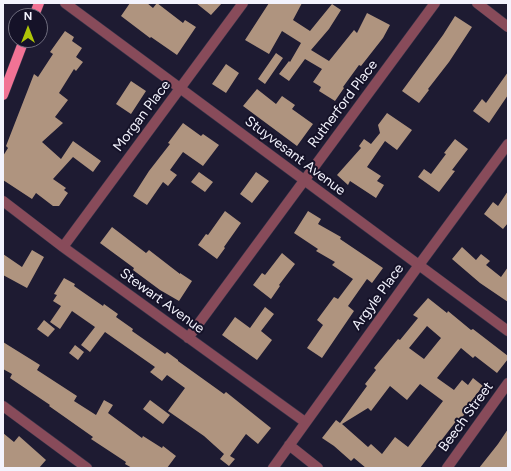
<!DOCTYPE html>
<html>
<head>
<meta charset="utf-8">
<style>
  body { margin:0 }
  #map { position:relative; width:511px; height:471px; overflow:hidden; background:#1e1b32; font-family:Figtree,sans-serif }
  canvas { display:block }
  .frame { position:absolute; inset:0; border:4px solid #f3f3fd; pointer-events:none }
  .north { position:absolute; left:8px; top:8px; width:40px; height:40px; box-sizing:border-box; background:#151228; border:1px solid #6e6c7d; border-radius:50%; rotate:0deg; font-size:11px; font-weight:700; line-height:16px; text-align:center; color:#f3f3fd }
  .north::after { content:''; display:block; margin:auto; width:14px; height:18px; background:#aec508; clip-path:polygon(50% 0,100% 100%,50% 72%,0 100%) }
</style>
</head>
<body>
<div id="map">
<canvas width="511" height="471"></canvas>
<div class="frame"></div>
<div class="north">N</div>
</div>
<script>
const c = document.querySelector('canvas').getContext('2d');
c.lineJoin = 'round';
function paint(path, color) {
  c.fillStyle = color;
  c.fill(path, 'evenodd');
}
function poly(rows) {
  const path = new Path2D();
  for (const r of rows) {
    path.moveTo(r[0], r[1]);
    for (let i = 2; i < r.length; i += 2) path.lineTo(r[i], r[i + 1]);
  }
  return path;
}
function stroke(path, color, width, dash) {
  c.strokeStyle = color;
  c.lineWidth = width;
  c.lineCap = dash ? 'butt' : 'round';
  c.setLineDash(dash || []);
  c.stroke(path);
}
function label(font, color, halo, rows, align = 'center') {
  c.font = font + ' Figtree,sans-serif';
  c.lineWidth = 4;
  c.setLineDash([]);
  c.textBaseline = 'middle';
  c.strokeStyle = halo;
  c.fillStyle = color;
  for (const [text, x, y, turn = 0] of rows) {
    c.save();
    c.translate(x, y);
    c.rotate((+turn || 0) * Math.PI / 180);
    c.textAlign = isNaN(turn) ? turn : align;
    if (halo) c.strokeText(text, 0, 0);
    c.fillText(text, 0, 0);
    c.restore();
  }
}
paint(poly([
  [130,3,147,3,153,8,157,3,183,23,185,20,196,27,177,55,151,37,150,38,121,16],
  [196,3,222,3,211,15],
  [269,3,302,3,293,20,310,31,332,4,341,10,329,29,311,50,329,61,354,30,357,33,367,13,390,25,383,38,361,66,359,65,343,87,344,88,335,101,319,91,321,87,313,82,322,69,305,59,289,81,279,74,289,61,290,62,301,43,282,31,269,54,245,40],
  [455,16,472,27,449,62,428,89,429,90,419,103,402,91,443,35],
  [65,31,74,37,72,41,82,48,76,57,83,62,76,71,74,69,59,93,68,100,55,117,63,123,42,142,61,159,73,141,101,161,93,172,73,157,53,179,66,188,64,190,68,193,59,206,53,206,36,193,32,199,3,180,3,156,8,148,6,146,34,74,38,77,53,54,50,52],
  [276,53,283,58,265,84,258,79],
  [226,64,239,73,226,93,212,84],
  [508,72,508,95,489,123,473,111,482,99,486,103],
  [131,81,146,91,131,114,116,104],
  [257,89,276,104,282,96,295,105,292,109,313,124,297,146,243,106],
  [387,113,412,130,397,150,385,141,367,167,381,176,377,181,384,185,376,198,350,181,348,185,337,175,361,148,359,146,364,139,371,144,380,133,378,125],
  [183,123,201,136,203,134,219,145,203,166,183,152,170,170,177,175,168,186,163,182,147,205,133,196,149,171,170,144,168,143],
  [455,139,468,149,452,170,455,171,439,192,418,177,424,169,431,174,446,154,444,153],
  [199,172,213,182,205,192,191,182],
  [256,172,269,181,252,203,240,194],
  [508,191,508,223,503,229,484,214,493,202,498,206],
  [225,211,241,223,224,247,225,248,217,259,198,245,206,234,208,235],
  [308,211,321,219,318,224,341,237,340,239,383,268,372,283,367,279,348,306,354,311,322,358,307,348,323,325,317,320,334,297,338,299,353,279,332,265,335,262,316,251,318,249,294,233],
  [112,227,146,253,149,250,180,274,180,273,192,281,179,301,160,290,133,270,134,268,100,243],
  [462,247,476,260,481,254,490,261,486,265,501,277,508,267,508,302,480,283,452,259],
  [32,250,44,257,27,288,3,275,3,254,22,267],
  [282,253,295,264,279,285,280,286,271,299,253,285,262,273,265,275],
  [64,278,75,284,74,286,103,306,104,304,118,314,116,317,133,329,132,331,165,354,167,352,178,360,178,361,224,394,226,392,271,428,258,444,246,434,230,456,235,459,229,466,220,459,224,454,204,436,168,411,185,388,167,375,162,381,150,372,155,367,105,332,90,352,81,345,95,327,72,311,60,329,50,322,61,306,53,301,57,295,54,294],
  [428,298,447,313,448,311,471,330,473,329,508,356,508,359,497,373,475,356,473,358,461,348,437,378,454,390,462,380,468,385,473,378,483,386,466,408,468,409,459,422,457,420,420,468,366,468,354,458,351,461,334,446,322,438,336,420,340,423,367,386,365,384,376,370,374,368,398,339,400,340,418,318,413,315],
  [427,326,441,338,424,359,409,348],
  [420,384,443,401,408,447,395,437,382,454,371,444,368,447,342,424,368,408,371,411,390,386,407,400],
  [265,307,274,314,261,331,272,340,257,360,222,335,235,317,250,328],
  [44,320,55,329,48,337,37,329],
  [3,342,40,365,37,370,77,396,74,401,96,415,104,400,113,405,108,413,142,438,143,436,162,448,163,446,176,456,167,468,132,468,125,464,126,462,91,439,93,437,49,406,50,405,10,378,12,374,3,369],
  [75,345,84,352,78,360,69,353],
  [150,400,170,415,163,424,143,409],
  [508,429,508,468,479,468,498,444],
  [3,433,14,442,19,436,46,460,39,468,3,468]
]), '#af947f');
const street = poly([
  [65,3,508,331],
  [477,3,508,27],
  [3,201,63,247,305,422],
  [63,247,243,3],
  [188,338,435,3],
  [3,406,87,468],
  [289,445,318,468],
  [273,468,419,265,508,144],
  [447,468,508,383]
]);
const primary = poly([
  [34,16,39,3],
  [3,95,24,40]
]);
stroke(street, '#38354a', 11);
stroke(primary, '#38354a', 11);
stroke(street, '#884b5a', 10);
stroke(primary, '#f17395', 10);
label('14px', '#f3f3fd', '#151228', [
  ["Rutherford Place",343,104,-53],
  ["Morgan Place",142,116,-53],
  ["Stuyvesant Avenue",295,156,37],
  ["Argyle Place",378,297,-54],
  ["Stewart Avenue",162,301,36],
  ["Beech Street",466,417,-54]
]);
</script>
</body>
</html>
